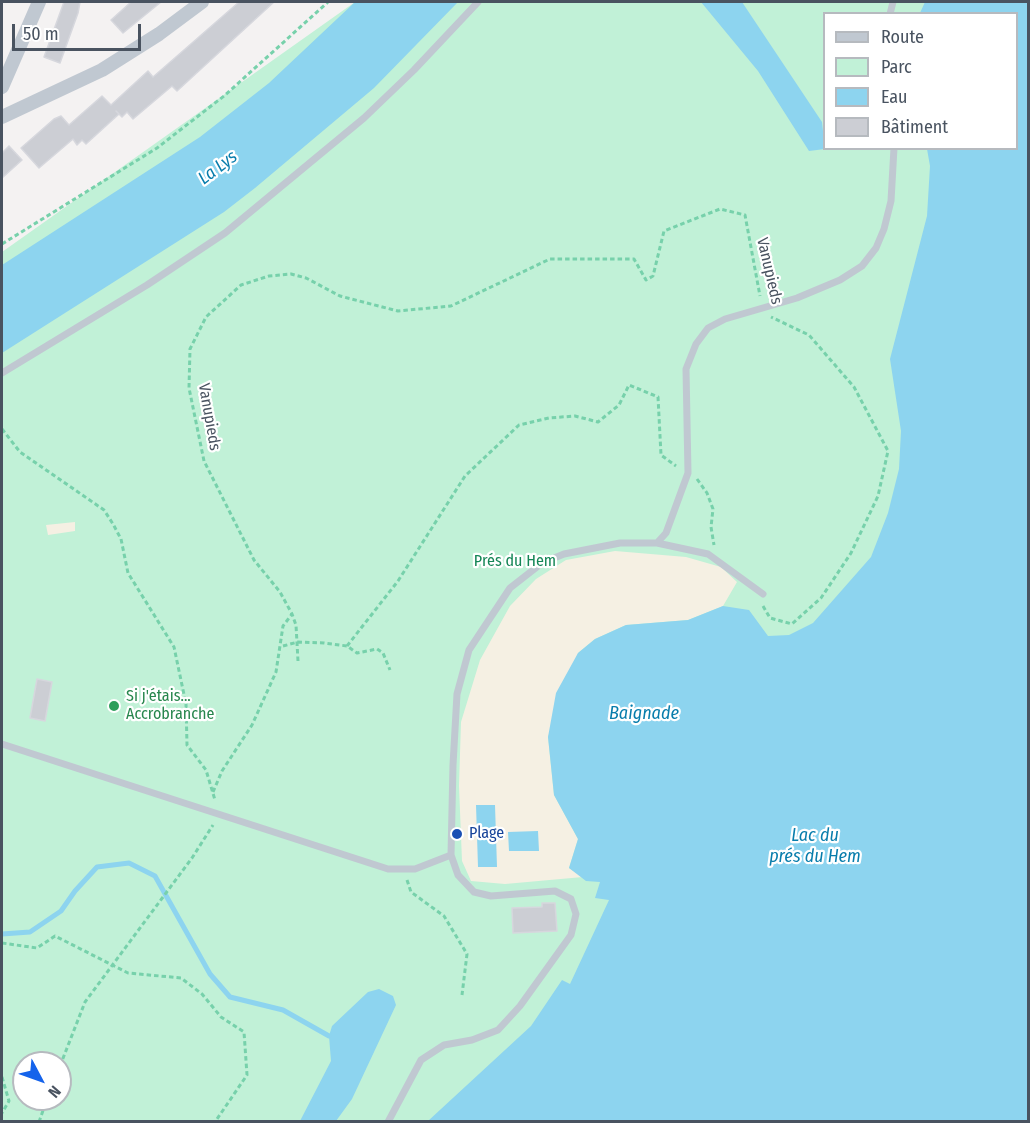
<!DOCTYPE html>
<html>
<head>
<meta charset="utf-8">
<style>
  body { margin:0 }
  #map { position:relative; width:1030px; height:1123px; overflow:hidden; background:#f4f2f2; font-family:"Fira Sans Condensed",sans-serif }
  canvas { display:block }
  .frame { position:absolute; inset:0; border:3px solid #495360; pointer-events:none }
  .legend { position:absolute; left:823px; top:12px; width:195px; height:138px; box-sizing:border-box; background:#fff; border:2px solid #b6babf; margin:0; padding:8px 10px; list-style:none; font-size:18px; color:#495360 }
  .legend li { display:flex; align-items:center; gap:12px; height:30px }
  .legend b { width:30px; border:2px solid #b6babf }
  .north { position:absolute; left:12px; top:1051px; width:60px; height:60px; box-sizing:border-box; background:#fff; border:2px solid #b6babf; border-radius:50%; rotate:131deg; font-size:16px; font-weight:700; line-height:24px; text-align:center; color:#495360 }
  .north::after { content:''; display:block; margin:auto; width:21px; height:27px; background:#1563eb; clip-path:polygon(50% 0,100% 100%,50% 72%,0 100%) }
  .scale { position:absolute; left:12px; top:24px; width:129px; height:27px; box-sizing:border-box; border:3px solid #495360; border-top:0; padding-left:8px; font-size:18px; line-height:21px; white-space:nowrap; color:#495360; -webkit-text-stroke:4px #fff; paint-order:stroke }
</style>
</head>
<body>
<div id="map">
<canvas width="1030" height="1123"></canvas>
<div class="frame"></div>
<ul class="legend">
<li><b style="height:8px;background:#c0c8d1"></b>Route</li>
<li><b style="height:16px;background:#c1f1d7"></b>Parc</li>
<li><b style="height:16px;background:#8dd4ef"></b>Eau</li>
<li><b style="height:16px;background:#ccced4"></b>Bâtiment</li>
</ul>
<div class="north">N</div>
<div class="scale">50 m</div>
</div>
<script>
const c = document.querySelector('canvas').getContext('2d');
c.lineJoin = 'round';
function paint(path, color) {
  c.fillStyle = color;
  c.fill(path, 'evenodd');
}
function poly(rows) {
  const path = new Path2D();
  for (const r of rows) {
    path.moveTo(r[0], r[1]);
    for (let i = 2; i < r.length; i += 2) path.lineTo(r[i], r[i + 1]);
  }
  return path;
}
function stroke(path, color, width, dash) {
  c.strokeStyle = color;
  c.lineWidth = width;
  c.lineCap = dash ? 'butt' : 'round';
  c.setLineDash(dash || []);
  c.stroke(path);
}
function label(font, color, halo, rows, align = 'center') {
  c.font = font + ' "Fira Sans Condensed",sans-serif';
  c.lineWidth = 4.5;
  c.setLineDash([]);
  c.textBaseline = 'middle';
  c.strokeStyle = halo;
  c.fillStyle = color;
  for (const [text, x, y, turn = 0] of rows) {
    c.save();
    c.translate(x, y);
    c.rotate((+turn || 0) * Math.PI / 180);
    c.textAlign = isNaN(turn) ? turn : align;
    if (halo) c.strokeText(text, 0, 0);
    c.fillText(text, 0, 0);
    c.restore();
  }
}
paint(poly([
  [355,2,1028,2,1028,1121,2,1121,2,252],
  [824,14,1016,14,1016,148,824,148],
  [24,1063,60,1063,60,1099,24,1099]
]), '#c1f1d7');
paint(poly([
  [75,522,75,531,48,535,46,525],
  [615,551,686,557,721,567,737,582,723,606,688,620,626,625,595,639,578,653,548,737,554,795,578,839,569,868,583,877,505,884,471,881,462,861,459,786,461,722,480,660,510,606,536,579,566,560]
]), '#f5f0e3');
paint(poly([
  [355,2,458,2,374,88,255,188,224,212,2,353,2,265,200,137,269,83],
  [701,2,742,2,822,122,825,149,809,151,758,71],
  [925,2,1028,2,1028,1121,428,1121,531,1026,562,980,570,984,609,900,595,898,600,882,586,881,569,868,578,839,554,795,548,737,556,693,578,653,595,639,626,625,688,620,723,606,749,610,768,636,789,635,813,623,871,557,888,513,899,469,901,431,890,359,927,216,930,166,927,149,1016,148,1016,14,920,13],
  [476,805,495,805,497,867,478,867],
  [538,831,539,851,509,851,508,832],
  [379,989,393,996,396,1005,352,1099,336,1121,300,1121,331,1061,329,1036,332,1026,368,992]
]), '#8dd4ef');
stroke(poly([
  [2,934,30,932,61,911,75,891,97,867,129,863,155,876,210,974,230,997,283,1010,329,1036]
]), '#8dd4ef', 5);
const building = poly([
  [64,2,80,2,78,13,60,63,44,57,64,2],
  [131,2,161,2,123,33,111,20,131,2],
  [239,2,274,2,177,91,172,86,133,119,127,112,122,117,116,111,119,114,86,144,82,140,77,145,73,139,39,168,21,148,54,119,61,116,69,125,102,96,111,105,148,71,153,77,239,2],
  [9,146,22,160,2,178,2,153,9,146],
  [37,679,52,682,45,721,30,718,37,679],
  [542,903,555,903,557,931,513,933,512,908,542,907,542,903]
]);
paint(building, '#ccced4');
stroke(building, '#d6d7dd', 1.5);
stroke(poly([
  [2,244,157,148,224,96,328,2],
  [2,429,20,452,104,510,113,524,121,539,128,573,174,647,186,704,187,745,206,770,215,800],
  [697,479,707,493,713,509,711,527,714,545],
  [763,606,770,618,792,624,821,598,851,553,878,496,888,451,854,387,809,335,771,317],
  [283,646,298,642,324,643,347,646,357,653,377,649,383,653,390,670],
  [347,646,398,581,465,476,519,425,549,418,575,416,598,422,619,405,629,385,658,397,661,455,676,466],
  [298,661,296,625,292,614,280,592,254,560,204,461,189,388,190,349,206,317,241,285,269,276,291,274,306,278,340,296,398,311,451,306,550,259,634,259,646,280,653,276,664,231,720,209,745,215,760,296],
  [213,792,222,771,252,725,276,672,283,626,292,614],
  [407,880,411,892,444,916,467,954,462,995],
  [2,943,37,948,55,936,128,973,181,978,202,994,221,1017,244,1032,247,1075,215,1122],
  [60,1066,85,1002,192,858,213,825],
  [2,1077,9,1101,2,1113],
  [39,1122,47,1099]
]), '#77d1ab', 3, [4.5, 3]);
stroke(poly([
  [890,14,893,2],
  [2,373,147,285,225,233,364,118,414,70,478,2],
  [657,543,708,554,763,594],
  [2,744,388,869,415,869,451,855],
  [388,1122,421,1060,444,1045,472,1040,498,1030,520,1006,571,935,576,914,571,899,555,891,491,896,474,892,458,875,451,855,453,765,457,694,469,650,510,588,542,563,564,554,620,543,657,543,666,533,688,473,686,369,696,344,708,328,725,319,797,298,840,280,862,266,876,248,884,229,891,201,894,148]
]), '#c0c8d1', 7);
stroke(poly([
  [2,87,39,2],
  [2,117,102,70,159,34,202,2]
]), '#c0c8d1', 14);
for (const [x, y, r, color] of [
  [114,706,6,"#2e9e5b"],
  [457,834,6,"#1a4fb4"]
]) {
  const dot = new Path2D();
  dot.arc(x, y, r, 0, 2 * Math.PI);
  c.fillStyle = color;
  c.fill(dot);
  stroke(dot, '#fff', 2);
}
label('16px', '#495360', '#fff', [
  ["Vanupieds",769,271,77],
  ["Vanupieds",209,417,80]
]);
label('16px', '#158656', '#fff', [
  ["Prés du Hem",515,562]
]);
label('16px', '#27864d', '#fff', [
  ["Si j'étais...",126,697],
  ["Accrobranche",126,715]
], 'left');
label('16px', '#164399', '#fff', [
  ["Plage",469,834]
], 'left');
label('italic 18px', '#087dac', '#fff', [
  ["La Lys",218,168,-37],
  ["Baignade",644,714],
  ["Lac du",815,836],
  ["prés du Hem",815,857]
]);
</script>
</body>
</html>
